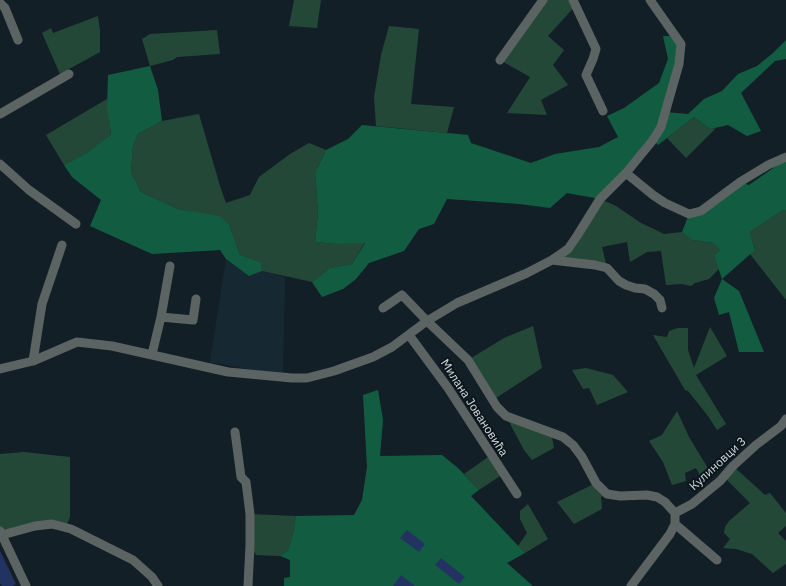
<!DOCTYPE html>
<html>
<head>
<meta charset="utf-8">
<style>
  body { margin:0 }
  canvas { display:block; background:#131f26 }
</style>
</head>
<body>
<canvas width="786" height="586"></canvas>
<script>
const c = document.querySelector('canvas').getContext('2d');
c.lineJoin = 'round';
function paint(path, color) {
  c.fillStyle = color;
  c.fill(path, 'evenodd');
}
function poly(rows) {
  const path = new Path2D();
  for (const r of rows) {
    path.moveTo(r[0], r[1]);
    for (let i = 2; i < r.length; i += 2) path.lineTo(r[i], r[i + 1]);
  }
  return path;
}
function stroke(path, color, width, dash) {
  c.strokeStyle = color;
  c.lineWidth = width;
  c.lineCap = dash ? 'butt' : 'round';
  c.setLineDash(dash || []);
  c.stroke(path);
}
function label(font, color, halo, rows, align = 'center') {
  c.font = font + ' "IBM Plex Sans",sans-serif';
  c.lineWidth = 4;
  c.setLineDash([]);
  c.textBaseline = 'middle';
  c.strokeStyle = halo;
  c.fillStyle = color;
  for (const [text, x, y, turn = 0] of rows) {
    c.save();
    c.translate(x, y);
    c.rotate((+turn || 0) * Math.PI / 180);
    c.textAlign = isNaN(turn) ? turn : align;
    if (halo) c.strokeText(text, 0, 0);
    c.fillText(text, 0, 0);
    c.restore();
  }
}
paint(poly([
  [226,259,249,276,262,271,285,277,283,375,210,362]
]), '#162933');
paint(poly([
  [294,0,321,0,317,28,289,26],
  [543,0,573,0,576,5,548,36,564,50,553,65,568,85,541,100,547,115,507,113,530,77,500,60],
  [98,16,100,31,100,52,60,74,42,33,51,28,53,33],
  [389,26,419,29,411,104,454,107,447,133,376,126,374,97,381,55],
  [217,30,220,54,177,57,173,60,150,66,142,39,150,34],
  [107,99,111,136,88,152,64,165,46,135],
  [199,114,220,186,226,203,250,195,259,177,290,154,309,143,326,150,315,173,318,213,315,242,336,244,365,242,352,264,330,268,312,282,262,271,261,262,240,255,229,224,219,217,178,209,141,192,131,172,133,146,138,134,162,121],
  [694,117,710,129,716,128,686,158,667,138],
  [600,199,616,206,641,223,664,234,682,232,692,240,713,243,720,250,714,255,719,269,709,279,695,283,691,286,682,284,666,285,661,251,647,252,630,262,627,242,602,247,607,268,552,260,568,249],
  [783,210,786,210,786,300,750,254,755,249,750,232],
  [533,326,542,368,493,400,468,360,504,338],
  [710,327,727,356,696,375,726,424,717,430,708,416,688,391,685,390,653,335,667,337,669,331,678,328,688,328,688,350,694,368],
  [586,368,613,375,628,392,597,405,589,388,583,389,572,370],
  [677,411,689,437,709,470,700,475,696,468,685,473,686,481,672,485,663,462,649,441,662,435],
  [506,416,551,432,554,448,532,460,524,450],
  [24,452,70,457,70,517,66,527,0,531,0,454],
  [491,455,503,474,479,490,464,474],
  [733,466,765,495,770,493,786,513,786,526,778,533,786,541,786,564,773,573,752,554,736,549,723,548,730,539,724,533,725,527,729,521,750,503,724,477],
  [596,483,607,494,601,497,602,509,574,524,557,502],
  [528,504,548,539,525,553,518,546,527,533,520,519,520,511],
  [250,514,296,516,293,534,288,550,280,556,256,555,250,545]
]), '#244837');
paint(poly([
  [663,36,676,36,681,44,665,112,688,114,704,99,722,91,738,74,757,66,773,53,786,40,786,59,775,61,741,93,761,131,747,136,728,125,710,129,694,117,658,145,653,140,600,199,567,193,550,208,520,204,447,199,434,224,419,229,404,251,369,263,356,279,343,289,322,297,312,282,330,268,352,264,365,243,336,244,315,242,318,213,315,173,326,150,348,139,362,125,468,135,471,143,531,163,555,154,599,147,618,137,607,116,624,108,659,83,668,59],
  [150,66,158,90,162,121,138,134,133,146,131,172,141,192,178,209,219,216,229,224,240,255,261,262,262,271,249,276,226,259,220,250,152,254,90,226,101,200,72,177,64,165,88,152,111,135,107,106,108,75],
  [786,159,786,210,783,210,750,232,755,250,722,279,739,291,764,352,739,352,729,312,719,315,714,298,722,279,714,255,720,250,713,243,692,240,682,232,689,214,740,182,749,185],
  [378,390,383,420,380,456,442,455,458,468,479,490,471,496,525,553,507,563,533,586,284,586,284,578,290,577,290,560,280,556,288,550,293,534,296,516,354,515,362,500,367,467,363,395]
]), '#125d41');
paint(poly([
  [407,530,425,544,419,552,400,538],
  [0,551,16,584,12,586,2,586,0,583],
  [441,558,465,577,459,584,435,565],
  [401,575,415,586,393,586]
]), '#233361');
stroke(poly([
  [573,0,596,49,593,59,586,75,603,111],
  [0,3,5,8,18,40],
  [500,60,543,0],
  [0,114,69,74],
  [0,164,29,190,76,224],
  [626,173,653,195,665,203,689,214,701,211,740,182,768,165,786,157],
  [552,260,595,265,607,268,619,281,626,285,635,288,645,289,654,294,660,300,662,308],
  [383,308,402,295,427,321,468,360,497,407,506,416,563,437,573,445,582,457,596,483,607,494,620,496,647,495,657,497,665,502,675,513],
  [161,317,193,320,196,299],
  [409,335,448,388,517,494],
  [152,354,161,317,170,266],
  [33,361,42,304,62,245],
  [0,369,33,361,77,342,112,346,228,372,292,378,307,378,334,371,373,357,392,347,427,321,457,303,527,273,552,260,568,249,577,236,600,199,626,173,653,140,661,127,679,64,681,44,650,0],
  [235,432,241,477,246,482,250,514,250,545,248,586],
  [675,513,692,504,720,481,733,466,756,445,781,426,786,419],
  [675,524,717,560],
  [0,531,26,586],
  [2,535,35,526,52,524,71,529,133,560,152,577,158,586],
  [631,586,670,534,675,524,675,513]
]), '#5b6363', 9);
label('12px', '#d1d9dd', '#0a161c', [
  ["Милана Јовановића",474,408,57],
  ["Кулиновци 3",718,464,-43]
]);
</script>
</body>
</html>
